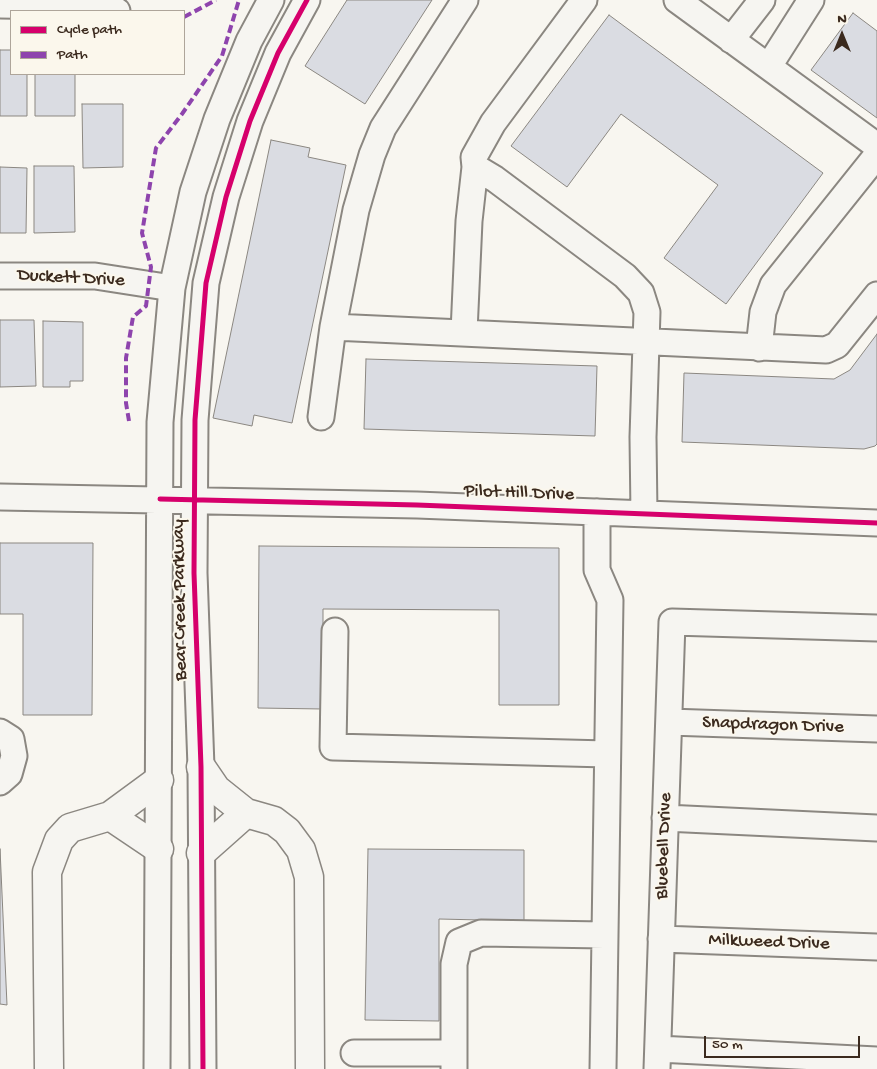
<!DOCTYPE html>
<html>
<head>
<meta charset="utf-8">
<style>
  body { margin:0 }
  #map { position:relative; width:877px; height:1069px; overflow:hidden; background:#f8f6f0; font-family:"Gochi Hand",sans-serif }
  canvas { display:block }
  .legend { position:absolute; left:10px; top:10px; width:175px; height:65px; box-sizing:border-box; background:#fbf7ec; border:1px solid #aea59a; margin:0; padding:6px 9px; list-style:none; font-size:15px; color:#3b2a1e }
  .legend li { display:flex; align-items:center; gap:10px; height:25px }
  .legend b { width:25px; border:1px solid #aea59a }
  .north { position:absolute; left:817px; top:10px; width:50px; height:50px; -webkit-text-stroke:4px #fbf7ec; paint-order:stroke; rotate:0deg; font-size:14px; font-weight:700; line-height:20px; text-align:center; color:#3b2a1e }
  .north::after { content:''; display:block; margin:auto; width:18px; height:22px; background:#3b2a1e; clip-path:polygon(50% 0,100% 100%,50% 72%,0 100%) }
  .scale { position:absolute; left:704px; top:1036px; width:156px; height:22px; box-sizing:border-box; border:2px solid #3b2a1e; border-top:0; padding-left:6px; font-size:15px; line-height:18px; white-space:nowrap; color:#3b2a1e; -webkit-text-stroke:4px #fbf7ec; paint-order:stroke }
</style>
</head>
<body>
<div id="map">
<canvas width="877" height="1069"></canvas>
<ul class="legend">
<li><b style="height:6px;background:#d6006c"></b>Cycle path</li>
<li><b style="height:6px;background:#8e44ad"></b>Path</li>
</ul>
<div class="north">N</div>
<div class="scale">50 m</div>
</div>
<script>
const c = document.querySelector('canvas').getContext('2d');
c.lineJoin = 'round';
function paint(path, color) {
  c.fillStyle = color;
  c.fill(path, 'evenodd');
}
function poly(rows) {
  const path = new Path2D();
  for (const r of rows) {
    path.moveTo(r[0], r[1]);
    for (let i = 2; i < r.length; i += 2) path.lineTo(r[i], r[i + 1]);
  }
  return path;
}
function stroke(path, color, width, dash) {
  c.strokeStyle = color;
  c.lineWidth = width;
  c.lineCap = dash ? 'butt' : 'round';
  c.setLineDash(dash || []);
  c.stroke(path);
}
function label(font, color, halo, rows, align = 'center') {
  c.font = font + ' "Gochi Hand",sans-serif';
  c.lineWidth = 4;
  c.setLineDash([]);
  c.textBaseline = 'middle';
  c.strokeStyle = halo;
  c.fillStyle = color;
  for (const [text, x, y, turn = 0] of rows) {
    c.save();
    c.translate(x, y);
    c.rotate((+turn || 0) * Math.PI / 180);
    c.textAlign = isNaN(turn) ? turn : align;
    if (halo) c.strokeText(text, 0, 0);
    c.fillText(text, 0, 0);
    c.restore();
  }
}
const building = poly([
  [347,0,432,0,365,104,305,66,347,0],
  [853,13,877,31,877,118,811,70,853,13],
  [609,15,823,173,726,304,664,258,718,185,621,114,567,187,511,146,609,15],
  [0,50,11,50,11,74,27,74,27,116,0,116,0,50],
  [35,74,75,74,75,116,35,116,35,74],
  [82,104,123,104,123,167,83,168,82,104],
  [271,140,310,148,308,157,346,165,292,423,254,415,252,426,213,418,271,140],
  [34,166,74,166,75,232,34,233,34,166],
  [0,167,27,168,26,233,0,233,0,167],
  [0,320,34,320,36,386,0,387,0,320],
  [43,321,83,322,83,381,70,381,70,387,43,387,43,321],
  [877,334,877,444,875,446,864,449,682,442,684,373,834,379,850,370,877,334],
  [366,359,597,366,595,436,364,429,366,359],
  [0,543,93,543,92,715,23,715,23,614,0,614,0,543],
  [259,546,559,548,559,705,499,705,499,610,323,609,323,709,258,708,259,546],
  [0,849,7,1005,0,1004,0,849],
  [368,849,524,850,524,921,439,919,439,1021,365,1020,368,849]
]);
paint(building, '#dadce2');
stroke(building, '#8b8781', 1);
const minor = poly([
  [584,0,493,123,474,157,475,167,495,179,625,276,641,293,647,312,643,437,644,514],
  [677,0,877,146],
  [0,5,107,7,117,11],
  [731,40,762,0],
  [769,66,811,0],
  [0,276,95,276,172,288],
  [333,327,826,350,837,345,877,295],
  [464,332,469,221,475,167],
  [759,348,763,312,773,285,877,155],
  [321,417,333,327,356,210,372,155,383,128,465,0],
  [0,497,417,505,877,523],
  [597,512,597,570,610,600,603,1069],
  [335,631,333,747,607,754],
  [669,722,877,729],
  [0,732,11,739,14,756,9,774,0,782],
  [665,818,877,828],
  [661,939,877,947],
  [658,1049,877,1060],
  [354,1053,454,1053],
  [157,1069,160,422,172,288,193,192,217,119,249,41,271,0],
  [203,1069,201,767,194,573,195,420,206,283,226,197,250,121,278,53,307,0],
  [454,1069,454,964,459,942,481,933,604,935],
  [657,1069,672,622,877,628]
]);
const major = poly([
  [201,767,216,789,246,813,274,821,287,831,301,850,309,877,310,1069],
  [110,816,159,849],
  [201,853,246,813],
  [49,1069,47,872,59,840,70,828,110,816,159,780]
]);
stroke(minor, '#8b8781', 29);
stroke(major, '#8b8781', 31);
stroke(minor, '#f6f5f1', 25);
stroke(major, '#f6f5f1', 28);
stroke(poly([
  [184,17,216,0],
  [129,421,126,403,126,358,133,317,146,306,151,267,142,233,156,148,182,114,222,56,239,0]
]), '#8e44ad', 4, [8, 4]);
stroke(poly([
  [160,499,417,505,877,523],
  [203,1069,201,767,194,573,195,420,206,283,226,197,250,121,278,53,307,0]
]), '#d6006c', 5);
label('19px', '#3b2a1e', '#fbf7ec', [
  ["Duckett Drive",71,279,3],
  ["Pilot Hill Drive",519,494,2],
  ["Bear Creek Parkway",181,600,-91],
  ["Snapdragon Drive",773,726,2],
  ["Bluebell Drive",665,846,-88],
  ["Milkweed Drive",769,943,2]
]);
</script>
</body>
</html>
